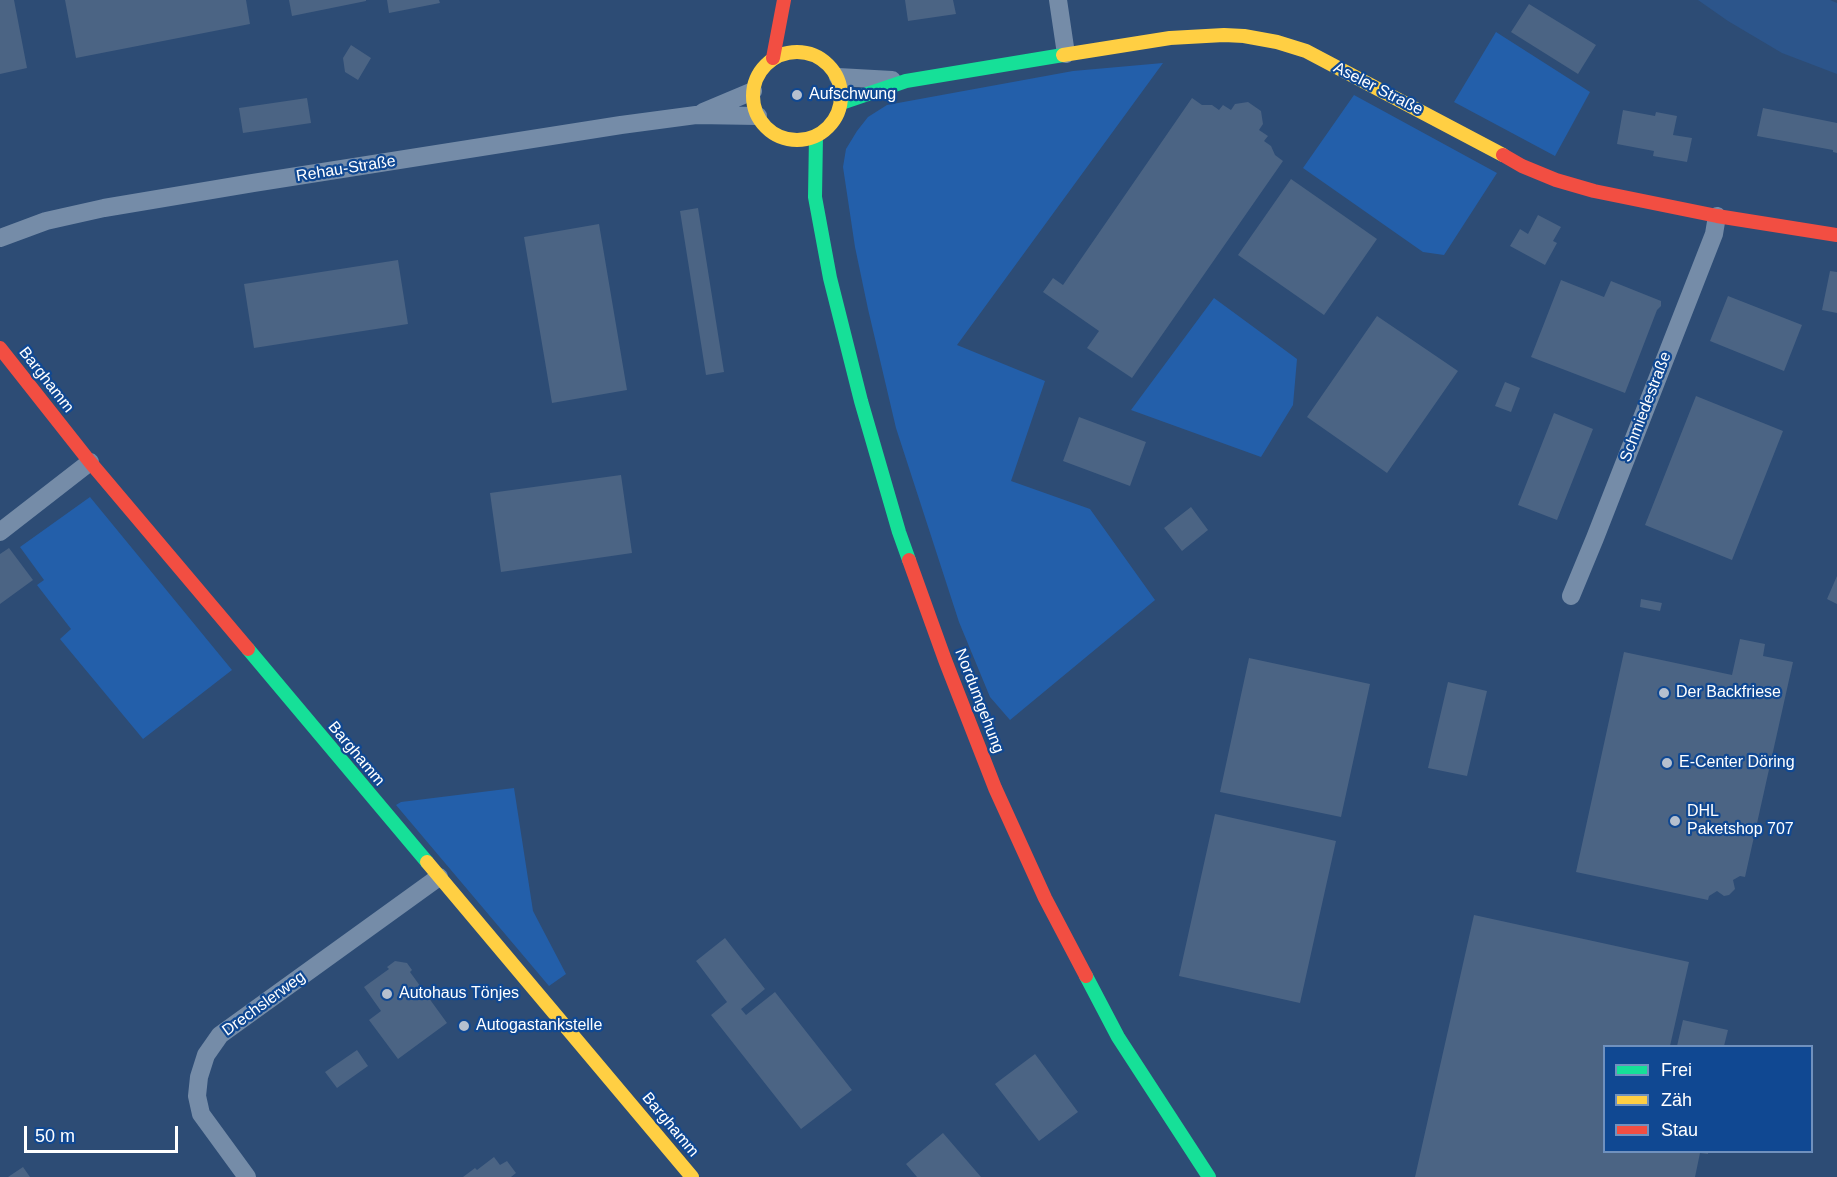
<!DOCTYPE html>
<html>
<head>
<meta charset="utf-8">
<style>
  body { margin:0 }
  #map { position:relative; width:1837px; height:1177px; overflow:hidden; background:#2d4c75; font-family:Helvetica,sans-serif }
  canvas { display:block }
  .legend { position:absolute; left:1603px; top:1045px; width:210px; height:108px; box-sizing:border-box; background:#104892; border:2px solid #7091be; margin:0; padding:8px 10px; list-style:none; font-size:18px; color:#fff }
  .legend li { display:flex; align-items:center; gap:12px; height:30px }
  .legend b { width:30px; border:2px solid #7091be }
  .scale { position:absolute; left:24px; top:1126px; width:154px; height:27px; box-sizing:border-box; border:3px solid #fff; border-top:0; padding-left:8px; font-size:18px; line-height:21px; white-space:nowrap; color:#fff; -webkit-text-stroke:4px #104892; paint-order:stroke }
</style>
</head>
<body>
<div id="map">
<canvas width="1837" height="1177"></canvas>
<ul class="legend">
<li><b style="height:8px;background:#16e098"></b>Frei</li>
<li><b style="height:8px;background:#ffcf43"></b>Zäh</li>
<li><b style="height:8px;background:#f24e42"></b>Stau</li>
</ul>
<div class="scale">50 m</div>
</div>
<script>
const c = document.querySelector('canvas').getContext('2d');
c.lineJoin = 'round';
function paint(path, color) {
  c.fillStyle = color;
  c.fill(path, 'evenodd');
}
function poly(rows) {
  const path = new Path2D();
  for (const r of rows) {
    if (r.length === 3) {
      path.moveTo(r[0] + r[2], r[1]);
      path.arc(r[0], r[1], r[2], 0, 2 * Math.PI);
      continue;
    }
    path.moveTo(r[0], r[1]);
    for (let i = 2; i < r.length; i += 2) path.lineTo(r[i], r[i + 1]);
  }
  return path;
}
function stroke(path, color, width, dash) {
  c.strokeStyle = color;
  c.lineWidth = width;
  c.lineCap = dash ? 'butt' : 'round';
  c.setLineDash(dash || []);
  c.stroke(path);
}
function label(font, color, halo, rows, align = 'center') {
  c.font = font + ' Helvetica,sans-serif';
  c.lineWidth = 4.5;
  c.setLineDash([]);
  c.textBaseline = 'middle';
  c.strokeStyle = halo;
  c.fillStyle = color;
  for (const [text, x, y, turn = 0] of rows) {
    c.save();
    c.translate(x, y);
    c.rotate((+turn || 0) * Math.PI / 180);
    c.textAlign = isNaN(turn) ? turn : align;
    if (halo) c.strokeText(text, 0, 0);
    c.fillText(text, 0, 0);
    c.restore();
  }
}
paint(poly([
  [1496,32,1590,92,1555,156,1454,102],
  [1163,63,957,345,1045,381,1011,481,1090,509,1155,600,1010,720,990,697,959,622,896,428,868,309,855,247,843,167,846,149,857,131,868,117,887,105,1073,71],
  [1354,95,1497,173,1444,255,1423,252,1303,168],
  [1214,298,1297,359,1293,405,1261,457,1131,410],
  [90,497,232,670,143,739,60,639,71,629,37,585,44,580,20,547],
  [514,788,533,911,566,974,549,986,396,805,401,802]
]), '#235faa');
paint(poly([
  [1698,0,1830,0,1837,3,1837,74,1782,53,1728,21]
]), '#2c558b');
paint(poly([
  [0,0,14,0,27,68,0,74],
  [65,0,246,0,250,24,76,58],
  [289,0,366,0,366,1,292,16],
  [387,0,439,0,440,3,389,13],
  [905,0,953,0,956,14,908,21],
  [1529,4,1596,45,1578,74,1511,32],
  [351,45,371,58,358,80,345,72,343,58],
  [307,98,311,123,243,133,239,108],
  [1192,98,1202,105,1212,105,1219,110,1223,105,1231,110,1235,104,1248,102,1261,111,1263,124,1259,130,1268,136,1264,141,1271,146,1275,155,1283,161,1132,378,1087,348,1099,331,1043,292,1053,278,1063,285],
  [1763,108,1837,123,1837,153,1833,152,1833,150,1757,136],
  [1623,110,1655,116,1656,112,1677,116,1673,135,1692,138,1687,162,1653,156,1654,151,1617,144],
  [1291,179,1377,239,1324,315,1238,255],
  [698,208,724,372,706,375,680,211],
  [1538,215,1561,227,1553,241,1557,243,1545,265,1510,246,1520,229,1528,234],
  [599,224,627,390,552,403,524,237],
  [398,260,408,324,254,348,244,284],
  [1830,271,1837,272,1837,313,1822,310],
  [1561,280,1604,297,1611,281,1661,301,1661,306,1657,310,1625,393,1531,357],
  [1728,296,1802,325,1784,371,1710,341],
  [1377,316,1458,371,1387,473,1307,417],
  [1505,382,1520,388,1511,412,1495,406],
  [1696,396,1783,431,1732,560,1645,525],
  [1554,413,1593,429,1557,520,1518,505],
  [1079,417,1146,442,1130,486,1063,461],
  [621,475,632,553,501,572,490,493],
  [1191,507,1208,530,1182,551,1164,528],
  [9,548,33,580,0,604,0,554],
  [1837,576,1837,604,1827,599],
  [1641,599,1662,603,1660,611,1640,607],
  [1740,639,1765,644,1763,656,1793,662,1745,877,1740,876,1733,880,1735,889,1729,895,1724,896,1717,891,1709,896,1708,900,1576,872,1624,652,1732,675],
  [1249,658,1370,684,1341,817,1220,792],
  [1448,682,1487,691,1467,776,1428,768],
  [1215,814,1336,841,1300,1003,1179,976],
  [1474,915,1689,962,1670,1046,1604,1046,1604,1152,1708,1152,1708,1154,1700,1153,1695,1177,1415,1177],
  [725,938,765,989,741,1009,746,1015,775,992,852,1090,801,1129,711,1015,727,1002,696,961],
  [395,961,407,963,412,970,410,972,447,1023,398,1059,369,1020,381,1011,364,987,389,969,387,967],
  [1683,1020,1728,1030,1724,1046,1677,1046],
  [357,1050,368,1066,337,1088,325,1072],
  [1035,1054,1078,1112,1039,1141,995,1084],
  [943,1133,981,1177,917,1177,906,1164],
  [494,1157,500,1165,507,1161,516,1173,511,1177,463,1177,475,1168,477,1170],
  [23,1167,30,1177,8,1177]
]), '#4b6484');
stroke(poly([
  [1058,0,1066,54],
  [838,77,892,80],
  [703,112,753,91],
  [0,238,46,221,104,208,253,183,621,125,696,115,758,116],
  [0,532,90,462],
  [1571,596,1595,538,1714,234,1717,216],
  [247,1177,201,1114,197,1096,199,1077,206,1055,220,1035,439,877]
]), '#758ca8', 18);
stroke(poly([
  [841,103,906,81,1063,55],
  [816,136,815,197,830,278,861,401,899,532,909,560],
  [248,649,427,862],
  [1086,976,1118,1037,1209,1177]
]), '#16e098', 14);
stroke(poly([
  [797,96,44],
  [1063,55,1170,38,1224,35,1244,36,1277,42,1306,51,1503,155],
  [427,862,692,1177]
]), '#ffcf43', 14);
stroke(poly([
  [773,58,784,0],
  [1503,155,1522,166,1556,180,1594,191,1717,216,1837,235],
  [0,348,90,462,248,649],
  [909,560,945,660,995,788,1045,898,1086,976]
]), '#f24e42', 14);
for (const [x, y, r, color] of [
  [797,95,6,"#b6c0cf"],
  [1664,693,6,"#b6c0cf"],
  [1667,763,6,"#b6c0cf"],
  [1675,821,6,"#b6c0cf"],
  [387,994,6,"#b6c0cf"],
  [464,1026,6,"#b6c0cf"]
]) {
  const dot = new Path2D();
  dot.arc(x, y, r, 0, 2 * Math.PI);
  c.fillStyle = color;
  c.fill(dot);
  stroke(dot, '#104892', 2);
}
label('16px', '#fff', '#104892', [
  ["Aseler Straße",1378,89,27],
  ["Rehau-Straße",346,169,-9],
  ["Barghamm",46,380,52],
  ["Schmiedestraße",1646,407,-69],
  ["Nordumgehung",979,701,69],
  ["Barghamm",356,754,50],
  ["Drechslerweg",264,1004,-36],
  ["Barghamm",670,1125,50]
]);
label('16px', '#fff', '#104892', [
  ["Aufschwung",809,95],
  ["Der Backfriese",1676,693],
  ["E-Center Döring",1679,763],
  ["DHL",1687,812],
  ["Paketshop 707",1687,830],
  ["Autohaus Tönjes",399,994],
  ["Autogastankstelle",476,1026]
], 'left');
</script>
</body>
</html>
